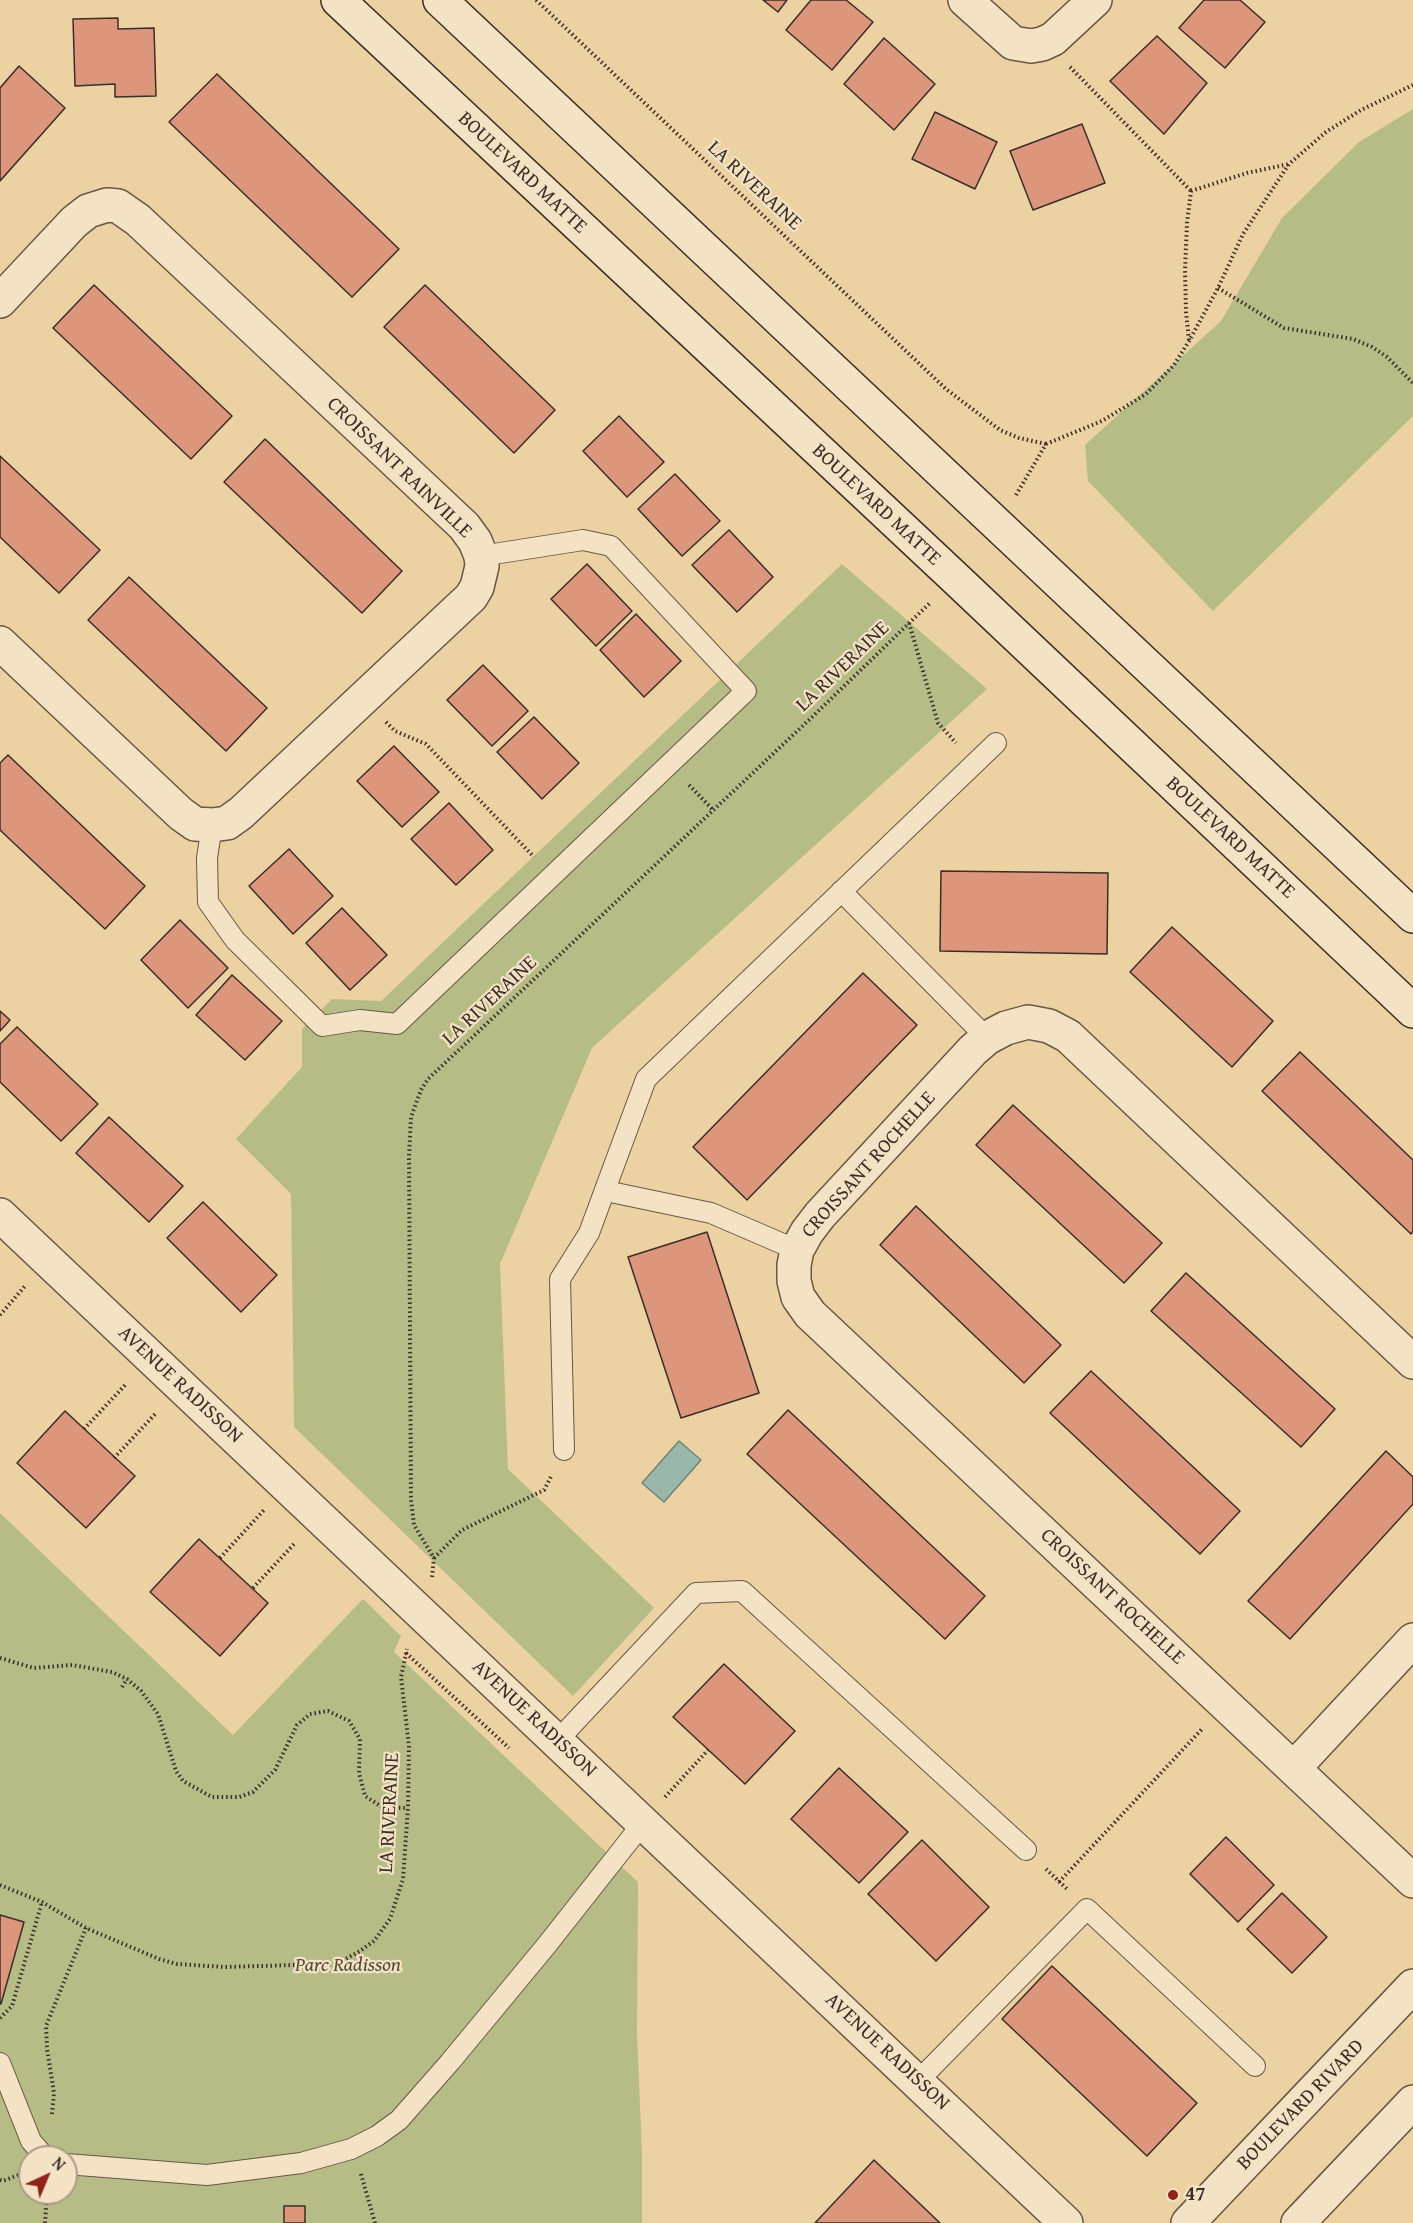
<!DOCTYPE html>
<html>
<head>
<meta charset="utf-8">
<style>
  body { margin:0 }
  #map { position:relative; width:1413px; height:2223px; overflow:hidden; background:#ecd2a3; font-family:"Gentium Book Plus",serif }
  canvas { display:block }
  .north { position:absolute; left:18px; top:2145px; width:60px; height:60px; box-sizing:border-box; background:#f3e2c3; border:2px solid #aa9a85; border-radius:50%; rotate:44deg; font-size:16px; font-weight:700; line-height:24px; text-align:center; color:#3c2d27 }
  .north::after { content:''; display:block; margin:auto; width:21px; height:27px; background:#8f2418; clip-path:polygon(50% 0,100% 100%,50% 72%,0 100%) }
</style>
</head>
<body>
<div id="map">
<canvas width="1413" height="2223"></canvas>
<div class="north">N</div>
</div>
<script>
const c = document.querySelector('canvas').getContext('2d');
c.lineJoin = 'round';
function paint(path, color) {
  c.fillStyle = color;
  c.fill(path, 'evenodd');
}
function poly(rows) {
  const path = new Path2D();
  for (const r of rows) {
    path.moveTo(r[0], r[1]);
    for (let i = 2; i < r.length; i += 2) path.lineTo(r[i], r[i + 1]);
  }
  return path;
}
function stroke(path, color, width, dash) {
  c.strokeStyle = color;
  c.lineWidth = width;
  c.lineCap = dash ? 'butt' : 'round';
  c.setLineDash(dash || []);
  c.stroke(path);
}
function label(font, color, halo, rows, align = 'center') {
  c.font = font + ' "Gentium Book Plus",serif';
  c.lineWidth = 4.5;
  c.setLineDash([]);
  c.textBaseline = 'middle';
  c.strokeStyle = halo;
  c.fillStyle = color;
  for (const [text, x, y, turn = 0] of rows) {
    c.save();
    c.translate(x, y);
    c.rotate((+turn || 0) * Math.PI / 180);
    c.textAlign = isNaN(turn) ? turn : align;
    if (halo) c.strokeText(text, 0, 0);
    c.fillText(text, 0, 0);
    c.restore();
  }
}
paint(poly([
  [1413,109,1413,416,1213,611,1088,481,1085,445,1221,321,1282,218,1359,142],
  [842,564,987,689,592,1048,500,1264,508,1469,654,1608,573,1696,294,1427,291,1194,236,1139,302,1067,302,1029,332,999,381,1001],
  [0,1513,233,1735,363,1599,401,1636,394,1652,638,1882,637,2033,642,2153,642,2223,0,2223],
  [30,2157,66,2157,66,2193,30,2193]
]), '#b6bc86');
const water = poly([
  [679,1441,701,1460,664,1502,642,1483,679,1441]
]);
paint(water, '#99b7aa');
stroke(water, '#748076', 1.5);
const building = poly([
  [763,0,787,0,778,12,763,0],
  [811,0,846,0,873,22,832,70,786,30,811,0],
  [1204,0,1240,0,1265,22,1225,68,1179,28,1204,0],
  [118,18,118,29,154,28,156,96,115,97,115,84,75,86,73,19,118,18],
  [1157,36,1207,83,1164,134,1110,81,1157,36],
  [884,38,935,84,894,130,844,84,884,38],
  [19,66,65,108,0,181,0,88,19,66],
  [217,74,399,249,352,297,169,122,217,74],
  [935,112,997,142,975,189,912,159,935,112],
  [1082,124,1105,183,1033,210,1010,151,1082,124],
  [94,285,232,416,191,459,53,328,94,285],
  [425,285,555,410,514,453,384,327,425,285],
  [619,416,664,462,627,497,583,451,619,416],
  [265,439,402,571,362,613,224,482,265,439],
  [0,456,100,550,59,593,0,537,0,456],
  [675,474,720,521,682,556,638,509,675,474],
  [729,530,773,577,737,612,692,565,729,530],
  [587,564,632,611,596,646,551,599,587,564],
  [129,577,267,708,226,751,88,620,129,577],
  [636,614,681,661,644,697,600,650,636,614],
  [483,665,528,711,492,746,447,700,483,665],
  [534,717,579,763,542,799,497,752,534,717],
  [394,746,439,792,402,827,357,781,394,746],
  [8,755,145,886,105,929,0,830,0,763,8,755],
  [449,803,493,850,456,885,411,839,449,803],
  [289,849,333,896,293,934,249,886,289,849],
  [941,871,1108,873,1107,954,940,951,941,871],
  [342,908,387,955,350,990,306,943,342,908],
  [180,920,228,968,188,1008,141,960,180,920],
  [1172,927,1273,1021,1232,1067,1130,972,1172,927],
  [863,973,917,1025,747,1200,693,1147,863,973],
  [232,975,282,1021,245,1060,196,1015,232,975],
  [0,1011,10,1020,0,1031,0,1011],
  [17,1027,98,1104,61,1141,0,1082,0,1044,17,1027],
  [1300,1052,1413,1160,1413,1231,1411,1234,1262,1091,1300,1052],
  [1013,1105,1162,1243,1124,1283,976,1145,1013,1105],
  [109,1117,183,1186,149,1222,76,1153,109,1117],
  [203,1202,277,1275,241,1312,167,1238,203,1202],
  [916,1206,1061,1345,1024,1383,880,1245,916,1206],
  [707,1232,759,1393,681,1418,628,1257,707,1232],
  [1186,1273,1335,1409,1301,1447,1151,1311,1186,1273],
  [1091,1371,1240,1511,1200,1554,1050,1413,1091,1371],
  [788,1410,985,1596,945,1639,747,1454,788,1410],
  [65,1411,135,1476,86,1528,17,1463,65,1411],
  [1386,1451,1413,1477,1413,1504,1290,1639,1248,1601,1386,1451],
  [199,1539,268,1603,220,1656,150,1592,199,1539],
  [724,1664,795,1731,745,1784,673,1717,724,1664],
  [839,1768,908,1832,859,1883,791,1819,839,1768],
  [1226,1837,1274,1885,1238,1922,1190,1874,1226,1837],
  [922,1840,989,1907,936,1961,868,1894,922,1840],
  [1282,1893,1327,1937,1292,1973,1247,1929,1282,1893],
  [0,1915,24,1922,1,2004,0,2004,0,1915],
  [1052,1966,1197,2103,1147,2156,1002,2019,1052,1966],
  [874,2160,940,2223,815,2223,874,2160],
  [284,2206,305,2206,305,2223,284,2223,284,2206]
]);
paint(building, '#dc967c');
stroke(building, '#3c2d27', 1.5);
const service = poly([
  [212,825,207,858,208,902,235,940,322,1026,360,1020,397,1024,746,691,611,546,583,540,481,556],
  [841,891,987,1038],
  [606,1191,711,1213,797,1250],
  [564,1450,560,1279,589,1233,646,1079,996,743],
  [557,1741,696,1593,742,1591,1026,1850],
  [0,2063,31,2141,45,2157],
  [918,2081,1087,1909,1255,2066],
  [66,2164,207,2175,301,2163,351,2149,377,2136,399,2120,450,2062,546,1946,643,1823]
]);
const minor = poly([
  [965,0,1013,43,1031,46,1042,44,1053,39,1095,0],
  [0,301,74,222,88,211,107,205,118,206,138,220,464,526,475,541,481,556,482,566,477,587,471,597,241,813,227,823,212,825,195,824,181,814,0,643],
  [0,1215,1066,2223],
  [1413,1362,1068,1036,1049,1026,1028,1022,1006,1028,987,1038,973,1050,820,1215,807,1232,797,1250,794,1265,794,1281,798,1297,810,1314,1413,1881],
  [1294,1768,1413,1640]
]);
const tertiary = poly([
  [1188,2223,1413,1986],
  [1298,2223,1413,2102]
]);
const secondary = poly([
  [338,0,953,576,1413,1011],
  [440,0,1413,916]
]);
stroke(service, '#685646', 22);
stroke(minor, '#685646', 36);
stroke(tertiary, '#685646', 36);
stroke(secondary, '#3c2d27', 36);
stroke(poly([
  [536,0,946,389,1000,430,1019,438,1046,444],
  [1070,67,1191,191],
  [1191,191,1247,173,1289,164],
  [1218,288,1284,328,1353,339,1372,347,1387,357,1413,383],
  [1189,340,1186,312,1185,271,1187,223,1191,191],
  [1046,444,1102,421,1146,394,1174,365,1189,341,1218,288,1243,234,1289,164,1326,132,1361,110,1413,85],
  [1016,495,1046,444],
  [909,623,938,723,956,743],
  [386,722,395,731,426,744,534,857],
  [689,785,713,810],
  [0,1315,25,1286],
  [84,1429,127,1383],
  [114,1458,157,1412],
  [220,1558,264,1510],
  [434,1558,462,1530,544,1490,552,1475],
  [432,1577,434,1558,414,1525,411,1500,409,1156,411,1117,421,1090,428,1079,810,719,931,602],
  [253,1588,295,1543],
  [406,1653,509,1748],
  [0,1658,34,1668,72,1665,112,1672,127,1679,141,1691,158,1714,176,1771,183,1781,212,1797,239,1797,253,1792,275,1770,297,1725,310,1714,328,1711,349,1721,360,1739,359,1773,365,1796,382,1807,408,1808],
  [122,1687,127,1679],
  [665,1797,708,1750],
  [1046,1869,1067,1889],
  [1059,1882,1202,1729],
  [0,1885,42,1902,86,1928,159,1959,177,1964,224,1967,329,1964,344,1960,360,1951,374,1941,390,1919,403,1879,408,1808,409,1746,401,1677,407,1649],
  [0,2018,12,2006,42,1902],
  [52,2114,54,2093,47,2049,46,2026,86,1928],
  [361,2174,375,2223],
  [0,2180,3,2181,21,2174],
  [45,2223,47,2193]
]), '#3c2d27', 4, [1.5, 3]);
stroke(service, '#f3e2c3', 20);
stroke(minor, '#f3e2c3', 33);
stroke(tertiary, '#f3e2c3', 33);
stroke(secondary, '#f3e2c3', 33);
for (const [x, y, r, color] of [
  [1173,2195,6,"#8f2418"]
]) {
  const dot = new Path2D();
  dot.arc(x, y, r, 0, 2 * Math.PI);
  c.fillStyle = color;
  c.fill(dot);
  stroke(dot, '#f3e2c3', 2);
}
label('20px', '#3c2d27', '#f3e2c3', [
  ["BOULEVARD MATTE",522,173,43],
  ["LA RIVERAINE",754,186,43],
  ["CROISSANT RAINVILLE",399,468,44],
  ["BOULEVARD MATTE",876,505,43],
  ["LA RIVERAINE",843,667,-44],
  ["BOULEVARD MATTE",1230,838,43],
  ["LA RIVERAINE",490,1001,-43],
  ["CROISSANT ROCHELLE",869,1165,-48],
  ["AVENUE RADISSON",180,1385,43],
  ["CROISSANT ROCHELLE",1112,1597,43],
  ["AVENUE RADISSON",534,1719,43],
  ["LA RIVERAINE",390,1813,-87],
  ["AVENUE RADISSON",887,2052,43],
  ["BOULEVARD RIVARD",1301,2105,-46]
]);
label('italic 20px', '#544a3a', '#f3e2c3', [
  ["Parc Radisson",348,1966]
]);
label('bold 20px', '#3c2d27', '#f3e2c3', [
  ["47",1185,2195]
], 'left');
</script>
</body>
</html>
